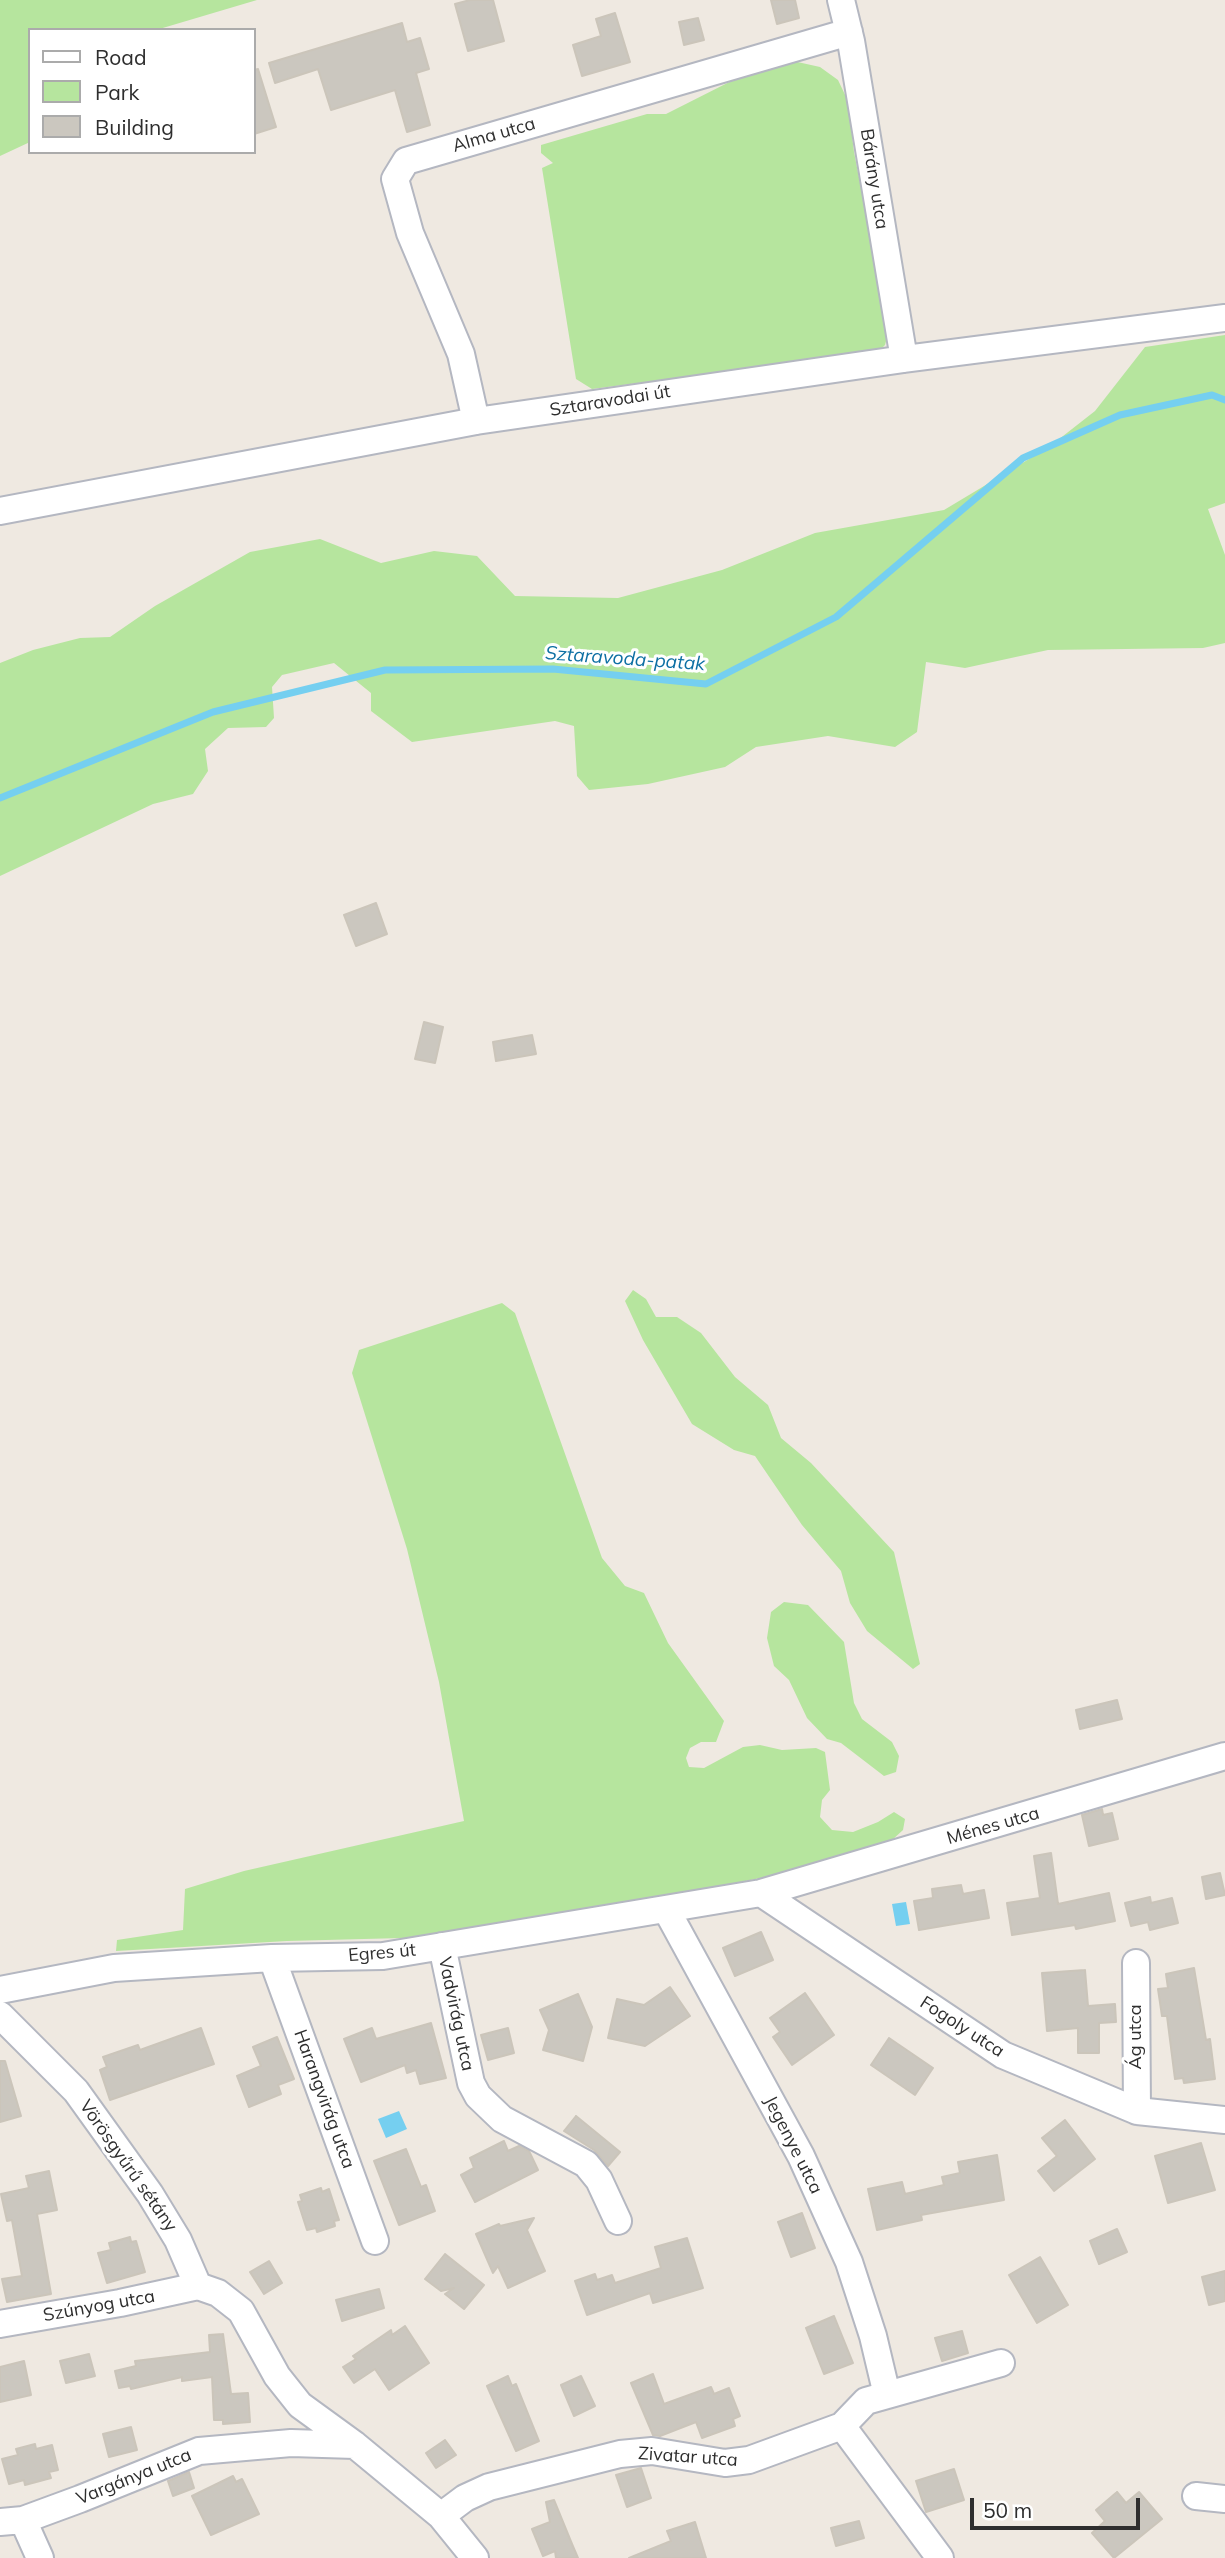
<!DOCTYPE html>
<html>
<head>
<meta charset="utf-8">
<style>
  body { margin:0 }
  #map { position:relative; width:1225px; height:2558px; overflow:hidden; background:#efe9e1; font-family:Mulish,sans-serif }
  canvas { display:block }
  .legend { position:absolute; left:28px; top:28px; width:228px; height:126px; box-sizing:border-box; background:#fff; border:2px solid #ababab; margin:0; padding:9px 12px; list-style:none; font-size:21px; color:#2e2e2e }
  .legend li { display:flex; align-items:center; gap:14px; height:35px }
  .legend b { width:35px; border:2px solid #ababab }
  .scale { position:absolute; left:970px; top:2498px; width:170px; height:32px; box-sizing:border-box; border:4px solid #2e2e2e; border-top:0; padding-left:9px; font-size:21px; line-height:24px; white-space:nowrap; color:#2e2e2e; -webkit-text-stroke:5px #fff; paint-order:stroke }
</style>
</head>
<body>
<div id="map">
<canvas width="1225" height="2558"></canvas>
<ul class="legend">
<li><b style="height:9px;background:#fff"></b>Road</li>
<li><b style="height:19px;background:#b6e59e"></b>Park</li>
<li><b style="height:19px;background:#cbc7bf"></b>Building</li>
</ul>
<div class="scale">50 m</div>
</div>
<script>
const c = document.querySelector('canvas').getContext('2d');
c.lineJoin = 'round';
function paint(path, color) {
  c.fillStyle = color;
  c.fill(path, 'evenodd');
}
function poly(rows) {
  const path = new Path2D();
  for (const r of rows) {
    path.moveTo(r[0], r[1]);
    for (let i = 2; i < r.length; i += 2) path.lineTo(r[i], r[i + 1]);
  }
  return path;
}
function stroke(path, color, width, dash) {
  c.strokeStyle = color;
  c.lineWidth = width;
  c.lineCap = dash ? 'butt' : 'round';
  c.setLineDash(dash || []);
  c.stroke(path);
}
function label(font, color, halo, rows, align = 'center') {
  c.font = font + ' Mulish,sans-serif';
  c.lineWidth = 6;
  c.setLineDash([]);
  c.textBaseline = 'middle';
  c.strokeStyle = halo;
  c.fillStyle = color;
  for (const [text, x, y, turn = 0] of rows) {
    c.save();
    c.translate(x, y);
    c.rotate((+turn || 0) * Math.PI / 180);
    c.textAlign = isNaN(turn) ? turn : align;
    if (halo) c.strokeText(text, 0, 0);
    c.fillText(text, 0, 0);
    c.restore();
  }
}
paint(poly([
  [0,0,257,0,156,30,30,30,30,142,0,156],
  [793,61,820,67,838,80,848,101,854,152,889,330,885,345,878,352,592,389,576,379,542,168,553,163,541,153,541,145,647,114,666,114,763,65],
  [1225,335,1225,503,1208,509,1225,555,1225,643,1203,648,1048,650,965,668,926,662,917,732,895,747,828,736,756,747,725,767,648,784,589,790,577,776,574,726,555,721,412,742,371,711,371,693,334,663,282,675,272,687,274,718,266,727,228,728,205,749,208,771,193,794,153,804,0,876,0,663,33,650,80,638,110,637,155,606,250,552,320,539,381,563,434,551,477,556,515,596,618,598,722,570,815,533,944,510,1049,447,1095,411,1145,347],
  [633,1290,646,1299,656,1317,677,1317,701,1333,735,1377,768,1405,781,1438,811,1463,894,1552,920,1664,913,1669,867,1631,850,1603,841,1571,802,1525,755,1456,734,1450,692,1424,643,1340,625,1301],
  [502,1303,515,1313,602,1558,625,1586,644,1593,668,1643,724,1721,716,1742,701,1742,690,1748,686,1758,689,1767,704,1768,743,1747,760,1745,782,1750,816,1748,825,1752,830,1790,822,1800,820,1817,832,1830,853,1832,878,1822,894,1812,905,1819,903,1830,891,1841,780,1874,638,1903,441,1937,287,1941,116,1951,117,1940,183,1930,185,1889,244,1871,464,1821,439,1682,407,1549,352,1373,359,1350],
  [784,1602,808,1605,844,1642,854,1703,862,1719,892,1742,899,1756,896,1772,884,1776,841,1743,827,1739,807,1718,789,1680,774,1666,767,1638,771,1612]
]), '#b6e59e');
paint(poly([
  [906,1902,910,1924,896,1926,892,1904],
  [399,2111,407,2129,386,2138,378,2119]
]), '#75cff0');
stroke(poly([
  [0,798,213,712,385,670,553,669,706,684,836,617,1023,458,1120,415,1212,395,1225,400]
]), '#75cff0', 7);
const building = poly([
  [470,0,493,0,504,41,468,51,455,4,470,0],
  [771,0,795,0,799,18,777,24,771,0],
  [615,13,630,62,582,76,573,45,601,36,596,19,615,13],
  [698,18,704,40,684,45,679,22,698,18],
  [402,23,407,42,420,38,429,69,416,73,430,125,407,132,395,90,331,110,318,69,275,83,269,63,402,23],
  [258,69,276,127,254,134,254,70,258,69],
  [376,903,387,934,356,946,344,915,376,903],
  [424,1022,443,1027,435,1063,415,1059,424,1022],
  [532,1035,536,1054,496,1061,493,1042,532,1035],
  [1117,1700,1122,1719,1080,1729,1076,1710,1117,1700],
  [1102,1809,1103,1815,1112,1813,1118,1839,1089,1846,1082,1815,1102,1809],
  [1051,1853,1058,1904,1109,1893,1115,1921,1076,1929,1075,1925,1012,1935,1007,1903,1040,1898,1034,1856,1051,1853],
  [1220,1873,1225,1895,1206,1899,1202,1877,1220,1873],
  [961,1885,963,1894,984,1890,989,1918,919,1930,914,1901,933,1898,932,1889,961,1885],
  [1150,1897,1151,1903,1172,1898,1178,1923,1150,1930,1148,1922,1131,1926,1125,1903,1150,1897],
  [761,1932,773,1960,735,1976,723,1948,761,1932],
  [1194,1968,1206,2040,1210,2039,1215,2079,1184,2083,1183,2078,1175,2079,1167,2016,1162,2016,1158,1989,1168,1988,1166,1974,1194,1968],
  [1085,1970,1088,2006,1115,2004,1116,2022,1099,2023,1099,2053,1078,2053,1078,2028,1047,2031,1042,1973,1085,1970],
  [670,1987,690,2016,645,2046,608,2038,617,1999,644,2005,670,1987],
  [805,1993,834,2035,792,2065,773,2037,780,2032,770,2018,805,1993],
  [578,1994,592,2027,583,2061,543,2050,549,2030,540,2010,578,1994],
  [431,2023,446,2078,420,2084,416,2070,407,2073,405,2065,361,2082,344,2039,372,2028,376,2039,431,2023],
  [201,2028,214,2064,110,2100,100,2070,107,2067,103,2057,138,2045,140,2050,201,2028],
  [508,2028,514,2053,488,2060,481,2035,508,2028],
  [277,2037,294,2079,278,2085,281,2094,249,2107,237,2076,261,2066,253,2047,277,2037],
  [889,2038,933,2068,915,2095,871,2065,889,2038],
  [0,2061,5,2061,21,2116,0,2122,0,2061],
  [576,2116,620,2152,608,2166,594,2150,564,2131,576,2116],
  [1065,2120,1095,2159,1054,2191,1038,2171,1057,2156,1042,2138,1065,2120],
  [504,2141,508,2151,519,2146,529,2151,538,2170,475,2202,461,2175,474,2168,470,2158,504,2141],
  [1201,2143,1215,2190,1168,2203,1155,2156,1201,2143],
  [406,2149,421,2187,426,2185,435,2211,399,2225,374,2161,406,2149],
  [997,2155,1004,2200,921,2215,922,2220,877,2230,868,2189,902,2182,905,2194,944,2185,942,2177,960,2173,958,2162,997,2155],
  [49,2171,57,2210,37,2214,51,2294,7,2302,2,2279,22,2276,12,2220,7,2221,1,2194,29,2188,26,2176,49,2171],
  [321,2188,322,2192,329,2189,339,2220,334,2221,335,2226,317,2232,316,2228,307,2230,298,2202,302,2201,300,2195,321,2188],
  [802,2213,815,2248,791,2257,778,2222,802,2213],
  [534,2218,527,2230,545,2271,508,2288,498,2266,493,2273,476,2234,499,2224,500,2226,534,2218],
  [1117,2229,1127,2252,1099,2264,1090,2241,1117,2229],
  [130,2237,131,2242,136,2241,145,2272,107,2283,98,2253,111,2250,109,2243,130,2237],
  [687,2238,703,2288,653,2303,650,2293,587,2315,575,2281,595,2274,597,2280,612,2275,615,2283,661,2268,655,2247,687,2238],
  [445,2254,484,2285,464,2309,445,2294,454,2288,441,2291,425,2279,445,2254],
  [1040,2257,1068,2305,1037,2323,1009,2275,1040,2257],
  [269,2261,282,2283,264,2294,250,2272,269,2261],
  [1225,2271,1225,2301,1209,2305,1202,2277,1225,2271],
  [379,2289,384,2308,342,2321,336,2300,379,2289],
  [834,2316,853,2363,824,2374,806,2328,834,2316],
  [405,2326,429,2363,389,2390,375,2369,354,2383,343,2367,356,2359,353,2356,391,2330,392,2335,405,2326],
  [962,2331,968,2353,942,2361,935,2338,962,2331],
  [223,2334,231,2394,248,2393,250,2422,223,2424,223,2420,214,2420,212,2377,182,2381,182,2377,131,2389,130,2386,119,2388,115,2371,136,2366,135,2361,210,2352,209,2335,223,2334],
  [89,2354,95,2376,66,2383,60,2361,89,2354],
  [24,2361,31,2395,0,2402,0,2367,24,2361],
  [653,2374,664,2404,711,2387,714,2394,729,2388,740,2416,733,2419,735,2426,702,2438,696,2422,660,2436,653,2435,631,2383,653,2374],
  [508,2376,512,2386,516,2384,539,2441,516,2451,487,2386,508,2376],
  [581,2376,595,2406,574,2416,561,2385,581,2376],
  [131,2427,137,2450,109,2457,103,2434,131,2427],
  [445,2440,456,2455,436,2468,426,2453,445,2440],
  [35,2444,36,2449,52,2445,58,2470,49,2472,51,2478,25,2485,24,2480,9,2484,2,2459,18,2455,16,2449,35,2444],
  [641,2468,651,2498,627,2507,616,2475,641,2468],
  [954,2469,964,2500,926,2512,916,2481,954,2469],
  [189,2472,194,2488,173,2496,168,2481,189,2472],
  [233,2476,236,2482,242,2479,259,2514,211,2535,192,2496,233,2476],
  [1117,2492,1126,2503,1139,2492,1162,2519,1114,2558,1092,2533,1105,2521,1096,2510,1117,2492],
  [554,2500,572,2544,578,2558,556,2558,555,2551,543,2556,532,2529,550,2522,546,2502,554,2500],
  [859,2521,864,2538,836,2546,831,2528,859,2521],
  [695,2522,706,2558,629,2558,671,2541,667,2531,695,2522]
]);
paint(building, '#cbc7bf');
stroke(building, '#cbc5ba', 2);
const minor = poly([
  [841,0,851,41,904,359],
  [476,421,461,354,410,233,395,179,406,161,849,32],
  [0,511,476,421,904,359,1225,318],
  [761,1893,1003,2055,1137,2111,1225,2120],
  [666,1909,801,2156,849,2262,873,2336,887,2395],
  [442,1946,471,2083,478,2096,502,2119,586,2164,599,2180,618,2221],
  [272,1958,375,2241],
  [1136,1963,1137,2111],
  [0,1990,114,1968,272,1958,383,1956,761,1893,1225,1756],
  [0,2015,76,2091,150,2194,178,2240,198,2286,218,2293,241,2311,277,2376,300,2405,355,2445,441,2516,475,2558],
  [0,2324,120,2303,198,2286],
  [842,2426,940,2558],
  [1196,2496,1225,2499],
  [441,2516,465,2498,489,2487,620,2454,652,2451,725,2463,749,2460,842,2426,866,2401,1001,2363],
  [23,2520,40,2558],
  [0,2522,23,2520,80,2499,199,2451,291,2443,355,2445]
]);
stroke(minor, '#b4b7c1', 30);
stroke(minor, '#fff', 26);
label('18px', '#2e2e2e', '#fff', [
  ["Alma utca",494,135,-16],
  ["Bárány utca",874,179,81],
  ["Sztaravodai út",610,401,-9],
  ["Ménes utca",993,1826,-16],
  ["Egres út",382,1953,-5],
  ["Vadvirág utca",456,2014,78],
  ["Fogoly utca",962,2027,33],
  ["Ág utca",1136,2037,-90],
  ["Harangvirág utca",324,2099,70],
  ["Jegenye utca",793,2145,63],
  ["Vörösgyűrű sétány",128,2166,55],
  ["Szúnyog utca",99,2306,-10],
  ["Zivatar utca",688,2457,4],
  ["Vargánya utca",134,2477,-22]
]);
label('italic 19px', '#0d6fa3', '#fff', [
  ["Sztaravoda-patak",625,659,4]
]);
</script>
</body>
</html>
